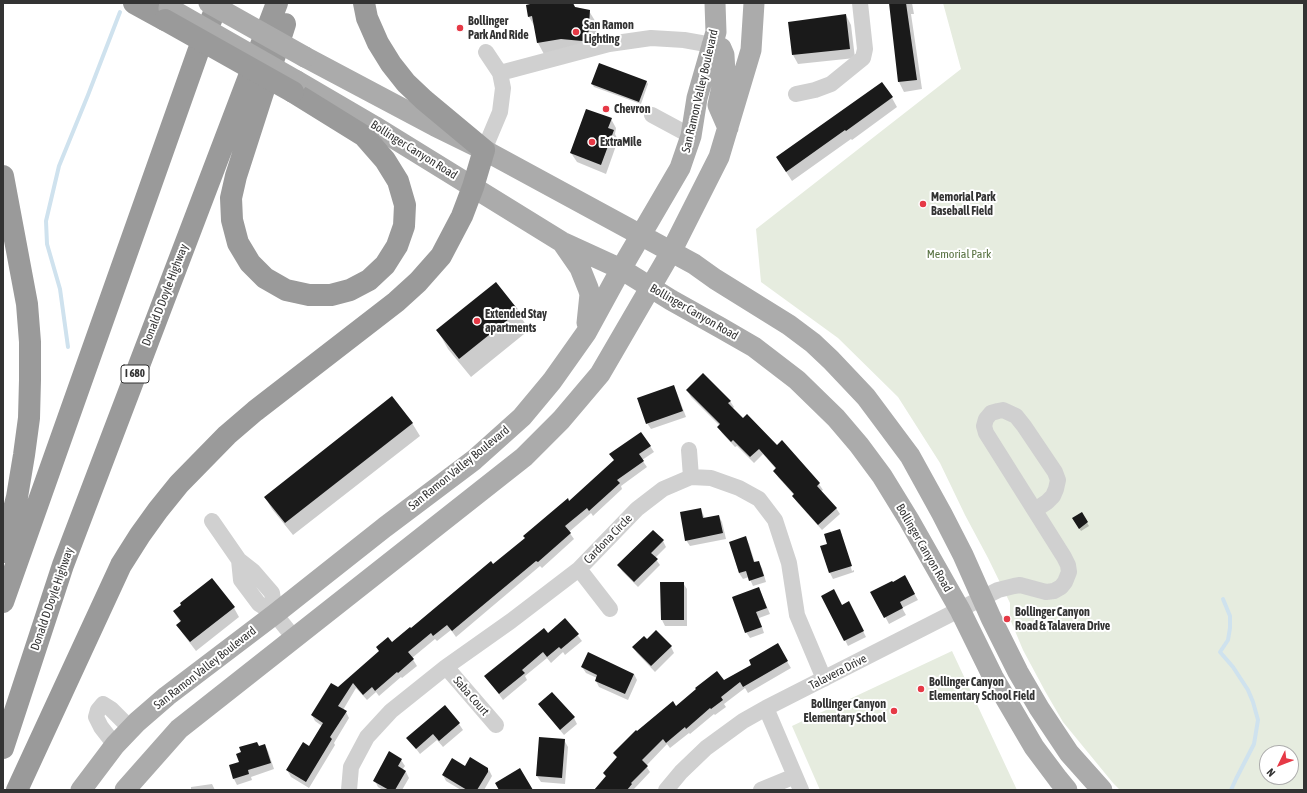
<!DOCTYPE html>
<html>
<head>
<meta charset="utf-8">
<style>
  body { margin:0 }
  #map { position:relative; width:1307px; height:793px; overflow:hidden; background:#fff; font-family:"Asap Condensed",sans-serif }
  canvas { display:block }
  .frame { position:absolute; inset:0; border:4px solid #333; pointer-events:none }
  .north { position:absolute; left:1259px; top:745px; width:40px; height:40px; box-sizing:border-box; background:#fff; border:1px solid #adadad; border-radius:50%; rotate:227deg; font-size:11px; font-weight:700; line-height:16px; text-align:center; color:#333 }
  .north::after { content:''; display:block; margin:auto; width:14px; height:18px; background:#e63946; clip-path:polygon(50% 0,100% 100%,50% 72%,0 100%) }
</style>
</head>
<body>
<div id="map">
<canvas width="1307" height="793"></canvas>
<div class="frame"></div>
<div class="north">N</div>
</div>
<script>
const c = document.querySelector('canvas').getContext('2d');
c.lineJoin = 'round';
function paint(path, color) {
  c.fillStyle = color;
  c.fill(path, 'evenodd');
}
function poly(rows) {
  const path = new Path2D();
  for (const r of rows) {
    path.moveTo(r[0], r[1]);
    for (let i = 2; i < r.length; i += 2) path.lineTo(r[i], r[i + 1]);
  }
  return path;
}
function stroke(path, color, width, dash) {
  c.strokeStyle = color;
  c.lineWidth = width;
  c.lineCap = dash ? 'butt' : 'round';
  c.setLineDash(dash || []);
  c.stroke(path);
}
function label(font, color, halo, rows, align = 'center') {
  c.font = font + ' "Asap Condensed",sans-serif';
  c.lineWidth = 4;
  c.setLineDash([]);
  c.textBaseline = 'middle';
  c.strokeStyle = halo;
  c.fillStyle = color;
  for (const [text, x, y, turn = 0] of rows) {
    c.save();
    c.translate(x, y);
    c.rotate((+turn || 0) * Math.PI / 180);
    c.textAlign = isNaN(turn) ? turn : align;
    if (halo) c.strokeText(text, 0, 0);
    c.fillText(text, 0, 0);
    c.restore();
  }
}
paint(poly([
  [943,3,1304,3,1304,790,1120,790,1113,783,1063,722,1045,691,1023,650,1010,619,1010,603,988,558,965,515,940,463,898,397,838,338,761,282,756,229,961,69],
  [1267,753,1291,753,1291,777,1267,777],
  [952,651,1017,790,820,790,792,726]
]), '#e6ecdf');
paint(poly([
  [530,3,572,3,575,7,589,11,597,24,595,52,545,56,538,43,535,27,529,17],
  [890,3,912,3,914,14,911,14,922,89,904,92,899,82],
  [846,15,851,25,855,58,798,64,793,55],
  [647,82,648,84,641,104,594,87,592,84],
  [892,98,897,107,852,140,851,139,792,181,777,158],
  [611,119,616,128,615,134,618,140,606,174,577,162,571,153],
  [518,312,529,330,471,377,448,349,438,331],
  [674,387,677,393,686,417,651,429,647,423],
  [687,390,730,401,734,407,732,409,743,419,777,446,819,484,823,490,821,491,836,508,840,514,822,530,797,502,793,496,794,495,778,477,775,471,776,469,763,454,754,463,737,446,735,447,722,433,718,427,720,426,691,397],
  [412,423,420,436,293,535,272,509,265,497],
  [650,446,654,452,642,460,647,467,621,486,622,489,593,516,591,513,569,532,574,539,542,568,540,566,456,637,451,630,437,641,435,639,412,658,417,666,402,678,401,677,379,696,376,692,367,700,356,688,343,710,346,712,349,718,334,743,335,745,309,788,291,777,287,770,309,747,322,726,315,721,312,715,338,688,392,643,493,565,569,502],
  [701,509,705,519,719,516,722,522,726,539,690,546,686,540],
  [1081,513,1089,526,1081,531,1073,519],
  [839,530,842,535,841,535,852,571,854,570,854,572,833,579,830,573,828,545],
  [746,538,749,544,755,563,758,562,762,568,766,582,753,586,749,577,743,579,739,573,730,542],
  [663,541,666,547,655,558,660,565,638,587,622,571,619,565],
  [905,577,918,600,902,608,906,615,889,624,872,592],
  [683,583,687,589,687,626,665,626,662,620],
  [759,588,770,614,759,618,764,633,750,638,746,632],
  [842,606,852,609,866,637,848,646,845,640],
  [234,608,239,617,196,651,183,634,178,625,181,623,174,612],
  [565,619,582,641,565,655,563,652,551,663,547,658,525,676,527,680,503,700,486,676,548,634],
  [647,640,671,647,674,653,655,672,637,653,633,647],
  [777,645,791,668,748,693,745,688,724,704,726,707,715,715,714,714,690,734,689,733,670,748,667,744,646,766,650,772,634,789,635,790,595,790,606,777,604,773,617,758,614,753,637,733,676,707,724,682,753,665],
  [582,667,634,674,637,680,628,700,599,687,596,681,597,678,586,673],
  [552,693,574,718,577,724,564,735,543,710,539,704],
  [445,707,459,724,463,730,443,747,437,740,420,754,408,738],
  [564,740,568,747,565,784,541,782,537,776],
  [265,745,268,751,274,769,251,777,252,780,237,785,234,779,240,762,259,747],
  [471,759,489,770,492,776,484,790,461,790,446,781,443,775,466,767],
  [401,760,405,766,402,770,406,772,409,778,402,790,383,790,378,787,375,781],
  [212,784,215,790,191,790,191,787]
]), '#0003');
stroke(poly([
  [68,347,60,289,47,244,46,221,59,166,88,95,120,12],
  [1223,599,1230,616,1230,628,1228,640,1220,652,1233,667,1248,690,1253,702,1258,720,1254,744,1236,779,1231,790]
]), '#cfe2ee', 4);
paint(poly([
  [529,3,573,3,575,7,590,10,588,40,582,41,561,39,537,43,532,16,528,17,526,5,530,4],
  [889,3,906,3,917,80,898,82],
  [846,14,850,49,792,55,788,22],
  [599,63,647,81,639,102,591,84],
  [882,82,893,97,846,131,845,130,786,172,776,157],
  [586,109,612,118,608,128,614,130,601,165,570,153],
  [496,282,519,311,459,359,436,330],
  [703,373,731,401,728,403,743,418,747,414,777,445,782,440,820,483,817,486,837,508,818,525,792,496,794,494,773,471,776,468,759,449,750,457,733,440,731,442,717,427,720,424,686,390],
  [674,385,683,411,646,424,637,398],
  [392,396,413,423,285,523,264,497],
  [641,432,651,446,639,454,644,461,617,480,620,483,589,511,587,508,565,526,571,533,538,562,536,561,452,631,447,625,433,636,431,633,408,652,414,659,398,673,397,672,375,691,372,687,363,695,353,683,338,706,347,711,330,737,332,739,306,782,286,770,303,742,309,746,323,723,311,715,331,683,338,687,379,651,376,647,388,637,392,642,410,627,411,628,491,561,493,564,525,538,523,536,568,498,569,501,614,460,609,454],
  [701,508,703,518,719,515,723,533,685,541,680,512],
  [1082,512,1088,522,1079,529,1072,518],
  [840,529,852,566,829,573,820,546,827,544,824,534],
  [653,530,664,540,651,553,658,559,634,582,617,565],
  [746,536,754,562,759,561,764,576,749,581,746,571,739,573,729,542],
  [905,575,915,594,900,602,903,608,884,618,870,592,892,581,893,582],
  [212,578,235,607,190,642,176,625,181,621,173,611,181,605,180,603],
  [660,582,684,582,684,620,661,620],
  [759,587,767,608,756,612,762,627,745,633,732,597],
  [834,589,842,605,849,601,864,631,844,641,821,596],
  [565,618,579,634,561,649,559,647,547,657,543,652,522,670,525,673,499,694,484,676,544,628,548,633],
  [656,630,672,646,651,666,632,647,644,636,647,639],
  [778,643,788,661,743,687,740,682,721,697,723,700,711,709,710,708,686,729,685,727,666,743,663,739,642,760,648,766,631,783,632,784,627,790,594,790,606,776,603,773,617,757,613,753,636,730,637,731,673,701,676,706,696,689,695,688,717,671,724,680,751,665,749,660],
  [588,652,634,674,625,694,595,681,597,675,581,667],
  [552,692,575,717,560,730,538,704],
  [445,705,460,723,439,741,433,734,416,749,406,738],
  [539,737,565,739,562,778,536,776],
  [257,742,259,746,265,744,271,763,248,770,249,774,233,779,229,765,239,762,236,754,241,752,239,747],
  [389,751,402,759,398,766,406,771,395,790,389,790,373,781],
  [470,757,488,768,488,772,477,790,467,790,442,775,452,758,465,766],
  [520,768,533,790,499,790,495,783]
]), '#1a1a1a');
stroke(poly([
  [500,73,609,44,651,38,684,40,712,45],
  [796,94,815,90,831,84,863,58,865,49,860,3],
  [652,115,691,136],
  [484,150,500,112,503,88,500,73,486,52],
  [689,450,691,477],
  [212,521,239,560,253,571,272,593,275,614],
  [239,560,241,580,259,604,275,614,294,638],
  [579,569,610,609],
  [446,667,496,725],
  [766,708,801,790],
  [115,745,101,727,96,717,98,710,103,704,111,709,131,729],
  [349,790,351,767,367,737,391,711,446,667,511,621,579,569,637,509,663,489,691,477,711,478,739,488,759,499,775,520,789,563,797,615,824,679],
  [666,790,681,772,706,748,743,721,766,708,998,590,1014,586,1020,585,1046,592,1054,591,1061,587,1065,582,1069,572,1068,565,1064,557,986,433,984,426,986,419,991,413,998,411,1003,410,1016,416,1024,426,1055,472,1058,480,1056,489,1053,496,1047,502,1035,510],
  [761,790,795,776]
]), '#d0d0d0', 16);
stroke(poly([
  [712,45,721,48,724,55,725,73,718,105,728,128],
  [305,57,435,126,484,150,694,264,715,279,789,325,813,343,831,360,866,397,910,456,942,514,963,555,991,618,1018,672,1039,708,1069,753,1102,790],
  [297,81,374,126,562,242,621,269,671,300,721,328,754,347,797,380,836,418,859,445,882,476,909,520,960,610,993,677,1034,747,1058,779,1067,790],
  [562,242,580,268,588,288,590,294,587,323],
  [81,790,115,745,137,722,167,696,275,614,385,527,474,460,522,417,552,381,586,333,621,269,680,168,691,136,697,98,716,32,715,3],
  [125,790,179,729,524,457,561,420,600,374,671,252,719,157,751,50,754,3]
]), '#ababab', 21);
stroke(poly([
  [134,3,165,20],
  [285,24,236,176,231,198,232,220,238,243,250,263,265,278,286,290,309,295,331,295,350,290,369,280,385,265,397,246,404,226,405,205,398,181,385,160,364,136,293,92],
  [3,176,27,304,30,342,30,380,29,418,24,455,17,497,3,552],
  [3,602,198,52,218,3],
  [3,748,63,565,277,3],
  [17,790,121,565,140,535,158,510,179,484,227,435,255,411,396,302,418,282,441,256,462,216,473,187,484,150,424,100,406,83,391,64,378,43,367,18,364,3]
]), '#9a9a9a', 22);
stroke(poly([
  [209,3,305,57],
  [169,8,297,81]
]), '#ababab', 21);
stroke(poly([
  [165,20,293,92]
]), '#9a9a9a', 22);
for (const [x, y, r, color] of [
  [460,28,4,"#e63946"],
  [576,32,4,"#e63946"],
  [606,109,4,"#e63946"],
  [592,142,4,"#e63946"],
  [923,204,4,"#e63946"],
  [477,321,4,"#e63946"],
  [1007,619,4,"#e63946"],
  [921,689,4,"#e63946"],
  [894,711,4,"#e63946"]
]) {
  const dot = new Path2D();
  dot.arc(x, y, r, 0, 2 * Math.PI);
  c.fillStyle = color;
  c.fill(dot);
  stroke(dot, '#fff', 1.5);
}
for (const [x, y, w] of [
  [135,374,28]
]) {
  const box = new Path2D();
  box.roundRect(x - w / 2, y - 9, w, 18, 3);
  c.fillStyle = '#fff';
  c.fill(box);
  stroke(box, '#333', 1);
}
label('bold 11px', '#333', null, [
  ["I 680",135,374]
]);
label('bold 12px', '#333', '#fff', [
  ["Bollinger",468,21],
  ["Park And Ride",468,35],
  ["San Ramon",584,25],
  ["Lighting",584,39],
  ["Chevron",614,109],
  ["ExtraMile",600,142],
  ["Memorial Park",931,197],
  ["Baseball Field",931,211],
  ["Extended Stay",485,314],
  ["apartments",485,328],
  ["Bollinger Canyon",1015,612],
  ["Road & Talavera Drive",1015,626],
  ["Bollinger Canyon",929,682],
  ["Elementary School Field",929,696],
  ["Bollinger Canyon",886,704,"right"],
  ["Elementary School",886,718,"right"]
], 'left');
label('12px', '#333', '#fff', [
  ["San Ramon Valley Boulevard",700,91,-77],
  ["Bollinger Canyon Road",414,150,32],
  ["Donald D Doyle Highway",165,295,-69],
  ["Bollinger Canyon Road",694,312,30],
  ["San Ramon Valley Boulevard",459,468,-39],
  ["Cardona Circle",608,539,-46],
  ["Bollinger Canyon Road",924,548,60],
  ["Donald D Doyle Highway",52,599,-71],
  ["San Ramon Valley Boulevard",205,668,-38],
  ["Talavera Drive",838,672,-27],
  ["Saba Court",471,696,49]
]);
label('12px', '#56703f', '#fff', [
  ["Memorial Park",959,254]
]);
</script>
</body>
</html>
